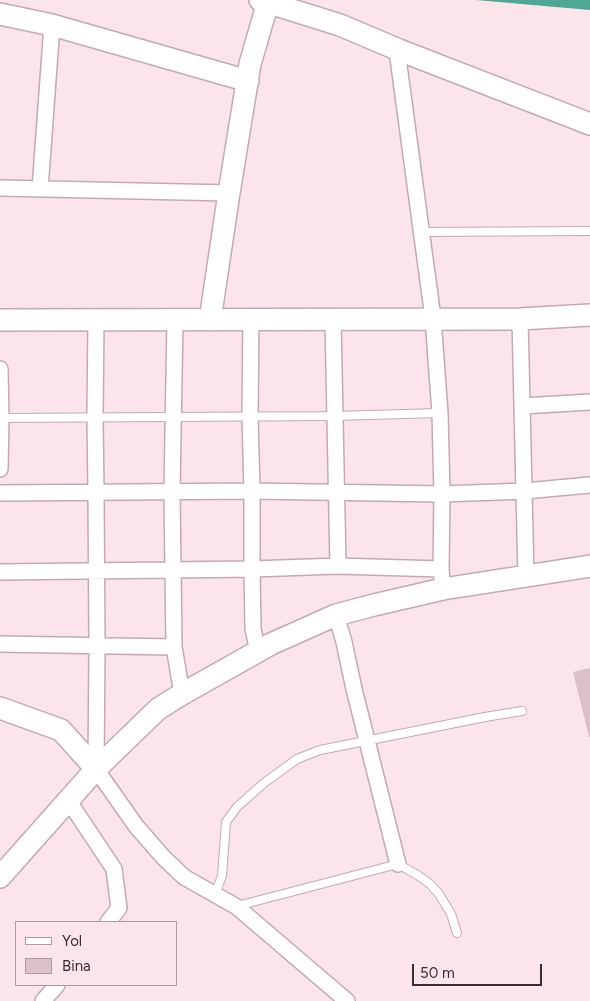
<!DOCTYPE html>
<html>
<head>
<meta charset="utf-8">
<style>
  body { margin:0 }
  #map { position:relative; width:590px; height:1001px; overflow:hidden; background:#fce4eb; font-family:Figtree,sans-serif }
  canvas { display:block }
  .legend { position:absolute; left:15px; top:921px; width:162px; height:65px; box-sizing:border-box; background:#fce4eb; border:1px solid #ad9aa0; margin:0; padding:6px 9px; list-style:none; font-size:15px; color:#372c2f }
  .legend li { display:flex; align-items:center; gap:10px; height:25px }
  .legend b { width:25px; border:1px solid #ad9aa0 }
  .scale { position:absolute; left:412px; top:964px; width:130px; height:22px; box-sizing:border-box; border:2px solid #372c2f; border-top:0; padding-left:6px; font-size:15px; line-height:18px; white-space:nowrap; color:#372c2f; -webkit-text-stroke:4px #fce4eb; paint-order:stroke }
</style>
</head>
<body>
<div id="map">
<canvas width="590" height="1001"></canvas>
<ul class="legend">
<li><b style="height:6px;background:#fff"></b>Yol</li>
<li><b style="height:14px;background:#dcc0c8"></b>Bina</li>
</ul>
<div class="scale">50 m</div>
</div>
<script>
const c = document.querySelector('canvas').getContext('2d');
c.lineJoin = 'round';
function paint(path, color) {
  c.fillStyle = color;
  c.fill(path, 'evenodd');
}
function poly(rows) {
  const path = new Path2D();
  for (const r of rows) {
    path.moveTo(r[0], r[1]);
    for (let i = 2; i < r.length; i += 2) path.lineTo(r[i], r[i + 1]);
  }
  return path;
}
function stroke(path, color, width, dash) {
  c.strokeStyle = color;
  c.lineWidth = width;
  c.lineCap = dash ? 'butt' : 'round';
  c.setLineDash(dash || []);
  c.stroke(path);
}
paint(poly([
  [475,0,590,0,590,10,476,0]
]), '#4fa896');
paint(poly([
  [590,668,590,737,589,737,573,672]
]), '#dcc0c8');
const lane = poly([
  [422,232,590,231],
  [0,418,335,416,440,413],
  [215,894,222,876,226,822,237,807,264,783,297,759,320,750,485,717,522,711],
  [237,906,398,864,419,876,430,884,439,894,451,914,457,933]
]);
const street = poly([
  [399,50,398,58,433,318,440,413,442,494,441,569,443,589],
  [0,188,229,193],
  [40,189,52,25],
  [175,319,172,492,174,647,182,694],
  [251,319,250,416,252,491,252,569,253,629,258,652],
  [520,319,526,577],
  [96,320,95,417,96,492,97,646,96,769,136,826,163,857,184,877,237,907,347,1001],
  [333,320,338,566],
  [0,369,1,418,0,469],
  [523,406,590,402],
  [0,493,252,491,442,494,525,491,590,485],
  [0,572,252,569,338,566,441,569],
  [336,615,344,642,354,689,398,864],
  [0,644,174,647],
  [68,800,114,869,119,908,108,922],
  [43,1001,57,985]
]);
const secondary = poly([
  [260,0,340,25,399,50,590,124],
  [0,14,52,25,248,81],
  [0,320,520,319,590,315],
  [210,320,229,193,250,64,268,2],
  [0,708,61,730,96,769],
  [0,877,96,769,158,709,182,694,271,644,336,615,374,605,443,589,590,566]
]);
stroke(lane, '#c5a9b1', 10);
stroke(street, '#c5a9b1', 18);
stroke(secondary, '#c5a9b1', 24);
stroke(lane, '#fff', 8);
stroke(street, '#fff', 15);
stroke(secondary, '#fff', 21);
</script>
</body>
</html>
